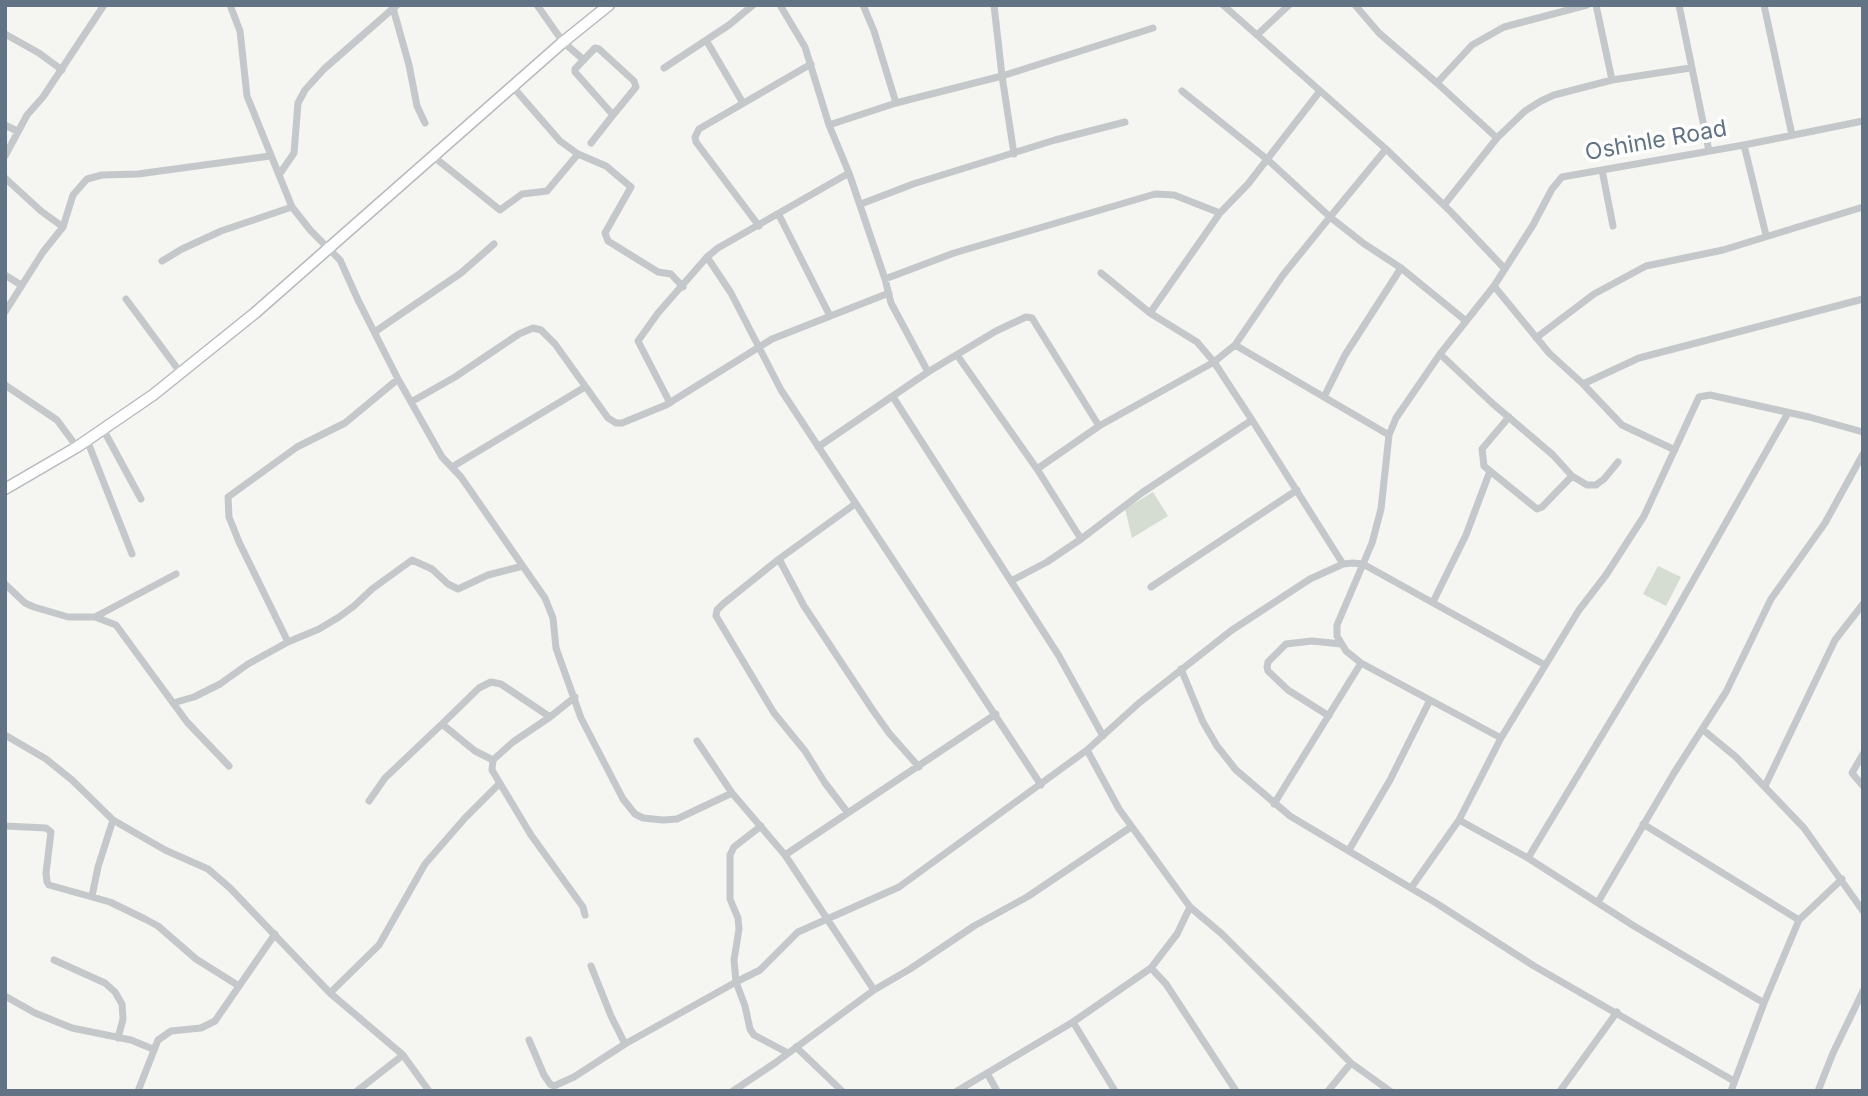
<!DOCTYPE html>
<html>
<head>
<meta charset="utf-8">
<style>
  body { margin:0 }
  #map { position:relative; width:1868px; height:1096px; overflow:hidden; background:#f5f5f1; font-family:Inter,sans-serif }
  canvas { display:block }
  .frame { position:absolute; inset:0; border:7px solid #627385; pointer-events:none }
</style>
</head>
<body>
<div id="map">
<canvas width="1868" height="1096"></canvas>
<div class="frame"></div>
</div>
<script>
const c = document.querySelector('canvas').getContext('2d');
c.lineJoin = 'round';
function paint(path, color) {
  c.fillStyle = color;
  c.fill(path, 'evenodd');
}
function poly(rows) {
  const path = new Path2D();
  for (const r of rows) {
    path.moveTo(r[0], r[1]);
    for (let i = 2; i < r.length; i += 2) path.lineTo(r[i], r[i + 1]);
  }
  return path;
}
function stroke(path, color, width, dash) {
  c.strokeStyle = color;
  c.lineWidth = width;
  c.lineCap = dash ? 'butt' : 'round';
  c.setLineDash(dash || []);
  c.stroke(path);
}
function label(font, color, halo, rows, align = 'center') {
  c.font = font + ' Inter,sans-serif';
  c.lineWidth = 7;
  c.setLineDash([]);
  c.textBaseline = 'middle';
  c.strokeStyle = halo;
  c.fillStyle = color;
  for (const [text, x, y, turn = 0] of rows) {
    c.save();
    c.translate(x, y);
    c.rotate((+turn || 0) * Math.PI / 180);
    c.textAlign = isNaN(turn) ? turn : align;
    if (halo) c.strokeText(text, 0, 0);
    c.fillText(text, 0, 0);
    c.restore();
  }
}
paint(poly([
  [1153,492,1168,516,1132,538,1125,509],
  [1658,566,1681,577,1666,606,1643,594]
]), '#d5ddd2');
const secondary = poly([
  [5,489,77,447,153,395,255,313,563,42,609,5]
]);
stroke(secondary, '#b6bbc0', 13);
stroke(poly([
  [230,5,240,31,247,96,292,207,311,231,340,260,358,300,398,379,442,457,461,477,545,598,553,618,556,648,581,718,623,799,635,814,643,818,663,820,677,819,732,793,785,855,874,990],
  [537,5,563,42,584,60],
  [780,5,805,47,829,125,849,173],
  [863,5,874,31,896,103],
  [994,5,1002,76,1153,28],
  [1223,5,1386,149,1451,212,1505,269],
  [1355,5,1379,33,1437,83],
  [1596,5,1612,80],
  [1679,5,1709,151],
  [1764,5,1792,135],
  [393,8,409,65,417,106,425,123],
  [5,34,39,53,62,70],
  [1257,35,1289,5],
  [706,40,743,103],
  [664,68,729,25,753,5],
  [513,87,560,141,578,154,606,166,631,187,605,233,608,241,658,272,671,274,683,287],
  [1182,91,1268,160,1330,217,1386,149],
  [5,125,17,131],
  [829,125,896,103,1002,76,1014,154],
  [1497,138,1437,83,1472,45,1504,27,1587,5],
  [591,143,613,115,636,87,634,81,599,49,595,48,575,69,575,72,613,115],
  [1744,145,1766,235],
  [5,156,27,115,43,97,104,5],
  [434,157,500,210,522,194,547,191,578,154],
  [1602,170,1613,226],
  [279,175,294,153,298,103,305,90,324,69,397,5],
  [5,178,41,211,63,227],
  [861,204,913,184,1055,140,1125,122],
  [1444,205,1497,138,1525,111,1541,101,1554,95,1612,80,1690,68],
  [779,215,830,316],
  [759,226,696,142,695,137,699,129,811,64],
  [162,261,182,249,221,231,292,207],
  [1101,273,1150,313,1220,213,1248,184,1320,91],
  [5,275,21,285],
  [885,279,891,303,928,372],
  [1494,286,1549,353,1583,384,1639,358,1863,299],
  [126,299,180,372],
  [5,312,43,252,63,227,73,195,87,179,102,175,138,174,270,156],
  [1150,313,1197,342,1214,362,1235,345,1283,275,1330,217,1363,243,1401,268,1466,321],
  [376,331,461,273,494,244],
  [1536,338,1594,294,1646,266,1723,250,1863,207],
  [1235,345,1389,435],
  [1440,354,1492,403,1553,455,1572,476],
  [957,355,1037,469,1099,426,1214,362,1252,420,1143,492,1081,539,1037,469],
  [398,379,345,423,297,447,228,497,229,517,239,542,288,642,319,629,339,617,354,606,372,589,412,560,432,569,448,584,458,589,488,575,523,566],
  [1583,384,1622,425,1675,450],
  [5,385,57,420,77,447],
  [893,397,1059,656,1103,736],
  [1324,397,1345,355,1401,268],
  [411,402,455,377,519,334,533,328,541,330,555,344,608,418,616,423,622,423,666,405,772,339,889,293],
  [670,403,638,341,658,313,707,257],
  [1252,420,1343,564,1353,563,1363,564,1545,665],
  [103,429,141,499],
  [87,440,132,554],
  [818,447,928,372,996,331,1026,317,1032,318,1099,426],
  [452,467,585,387],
  [1490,471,1484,466,1482,449,1509,417],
  [855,504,779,559,804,606,872,709,889,733,919,767],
  [779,559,723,604,717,610,716,616,774,713,805,751,825,783,848,813],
  [1011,581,1047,562,1081,539],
  [5,584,25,603,34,607,68,617,95,617,116,625,187,722,229,766],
  [1151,587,1297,490],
  [1433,602,1466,535,1490,471,1537,509,1542,507,1572,476,1587,485,1596,485,1604,479,1618,462],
  [95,617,176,574],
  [1181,669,1203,722,1217,746,1236,770,1290,816,1436,903,1534,966,1734,1081],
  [173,703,194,697,220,684,248,664,288,642],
  [1329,716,1288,690,1268,671,1267,667,1268,662,1286,644,1312,641,1341,644],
  [550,717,513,742,493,760,492,770,531,835,583,907,585,915],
  [442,724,479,688,491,682,501,684,550,717,575,697],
  [1702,729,1736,757,1804,828,1863,911],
  [5,735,46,759,72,780,113,820,165,850,208,869,230,888,330,993,403,1055,429,1091],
  [1501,738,1361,663,1346,651,1337,636,1337,625,1372,543,1381,509,1389,435,1396,418,1440,354,1494,286,1533,225,1552,189,1562,177,1744,145,1863,121],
  [697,741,732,793],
  [1087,750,1119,809,1190,907,1222,934,1351,1063],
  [1863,754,1852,773,1863,786],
  [1041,785,781,390,731,293,707,257,718,248,849,173,885,279,954,253,1155,194,1174,195,1220,213],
  [1765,786,1835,640,1863,604],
  [369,801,385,778,442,724,475,751,493,760],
  [1274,804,1361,663],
  [1459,820,1528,858,1634,926,1764,1003],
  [1643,824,1799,920],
  [5,826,46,828,51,832,46,873,47,882,49,885,110,902,145,919,158,926,196,959,239,986],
  [761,826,734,847,730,855,730,899,738,918,739,929,734,960,736,982,760,970,798,932,899,887,1087,750,1139,703,1232,630,1310,579,1343,564],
  [1349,850,1390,780,1430,700],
  [785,855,996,714],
  [1528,858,1660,639,1788,413],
  [1411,888,1459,820,1501,738,1579,610,1606,575,1644,516,1699,397,1710,395,1809,417,1863,432],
  [92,896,98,867,113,820],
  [1598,902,1674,773,1726,692,1771,599,1825,523,1863,454],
  [54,960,105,983,115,992,122,1004,123,1019,118,1038],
  [591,966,611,1016,625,1044],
  [1151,968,1166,984,1236,1091],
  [330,993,379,945,425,864,465,818,499,784],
  [5,996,35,1013,72,1028,131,1040,153,1049],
  [1073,1022,1115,1091],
  [529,1040,544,1075,550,1084,554,1086,574,1077,625,1044,736,982,745,1006,750,1029,754,1035,788,1053],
  [796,1047,842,1091],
  [987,1073,997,1091],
  [138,1091,158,1040,171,1031,201,1028,215,1021,275,934],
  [357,1091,403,1055],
  [733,1091,775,1063,874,990,910,969,974,926,1027,897,1131,827],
  [957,1091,1073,1022,1151,968,1177,934,1190,907],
  [1328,1091,1351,1063,1390,1091],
  [1560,1091,1617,1012],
  [1731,1091,1764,1003,1799,920,1842,879],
  [1818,1091,1833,1053,1863,991]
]), '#c4c8cb', 7);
stroke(secondary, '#fff', 10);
label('23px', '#627385', '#fff', [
  ["Oshinle Road",1656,141,-10]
]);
</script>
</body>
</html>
